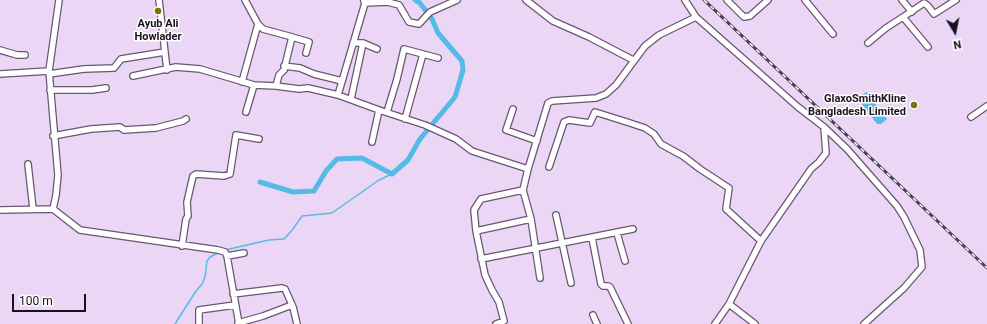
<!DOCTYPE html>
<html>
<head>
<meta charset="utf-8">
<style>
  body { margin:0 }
  #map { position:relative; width:987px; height:324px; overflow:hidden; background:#ecd6f5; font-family:Roboto,sans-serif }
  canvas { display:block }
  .north { position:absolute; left:935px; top:12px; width:40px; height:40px; -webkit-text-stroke:3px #fff; paint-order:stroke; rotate:170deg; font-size:11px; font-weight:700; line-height:16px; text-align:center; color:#19111c }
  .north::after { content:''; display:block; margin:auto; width:14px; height:18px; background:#19111c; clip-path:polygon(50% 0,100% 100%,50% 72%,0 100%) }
  .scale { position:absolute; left:12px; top:294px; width:74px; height:18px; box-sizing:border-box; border:2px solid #19111c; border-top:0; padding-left:5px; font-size:12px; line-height:14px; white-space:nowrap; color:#19111c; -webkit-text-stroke:3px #fff; paint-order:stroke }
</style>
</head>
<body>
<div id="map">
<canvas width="987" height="324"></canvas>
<div class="north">N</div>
<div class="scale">100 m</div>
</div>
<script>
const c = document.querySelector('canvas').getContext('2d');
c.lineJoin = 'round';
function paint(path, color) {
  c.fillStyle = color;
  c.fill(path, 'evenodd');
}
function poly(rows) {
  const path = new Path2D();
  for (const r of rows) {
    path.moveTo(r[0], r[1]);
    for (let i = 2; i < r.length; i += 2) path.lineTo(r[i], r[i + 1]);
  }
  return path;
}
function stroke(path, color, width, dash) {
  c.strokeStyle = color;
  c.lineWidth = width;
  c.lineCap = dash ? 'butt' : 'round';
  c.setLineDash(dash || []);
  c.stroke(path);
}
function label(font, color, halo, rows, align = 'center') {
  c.font = font + ' Roboto,sans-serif';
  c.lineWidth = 3;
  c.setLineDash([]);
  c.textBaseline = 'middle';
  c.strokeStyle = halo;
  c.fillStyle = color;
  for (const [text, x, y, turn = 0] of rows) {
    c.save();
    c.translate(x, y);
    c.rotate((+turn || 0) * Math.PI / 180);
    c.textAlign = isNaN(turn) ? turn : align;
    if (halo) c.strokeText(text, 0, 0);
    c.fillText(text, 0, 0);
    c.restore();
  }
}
paint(poly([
  [867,92,887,119,881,124,877,124,860,102,858,97]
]), '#55bbe6');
stroke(poly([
  [225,250,269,240,284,239,293,229,302,216,332,213,379,180,392,174],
  [175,324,196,291,202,284,205,277,207,261,210,257,220,252]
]), '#55bbe6', 1.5);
stroke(poly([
  [260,182,293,192,314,191,326,171,337,159,362,158,392,174,408,160,420,139,455,97,463,70,462,61,438,33,432,19,423,7,419,2,415,0]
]), '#55bbe6', 5);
const minor = poly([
  [159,0,167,70],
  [245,0,258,24,263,29,292,37],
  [526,0,553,21,589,37,633,60],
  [685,0,696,17,798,107,824,127,826,153,819,162,811,169,761,241,729,304,715,324],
  [727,0,744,17,750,16,768,0],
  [805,0,833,34],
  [902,0,912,12],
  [365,3,388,2,399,5,409,22,419,24,430,12,457,0],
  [353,43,363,43,377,49],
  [868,43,886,28,903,17],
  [928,47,903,17,924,3,928,6,934,14,956,0],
  [0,50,17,55,25,55],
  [306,53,309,42,292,37,284,70,279,75,276,86,299,89,308,88,338,95,379,110,425,125,456,139,472,151,528,169],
  [284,66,300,68,314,74,342,81],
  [0,74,49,71],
  [49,74,84,69,114,68,121,59,165,52],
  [133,76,176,67,200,69,254,85,276,86],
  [242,82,258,24],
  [50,90,92,90,106,88],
  [338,95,365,3,364,1],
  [351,99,363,43],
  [513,109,506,130,537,141],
  [246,112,254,85],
  [387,112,397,79,404,49,438,58],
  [971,117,987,106],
  [405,119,423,54],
  [824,127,847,149,897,206,904,217,920,250,922,267,904,288,864,324],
  [53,136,91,129,120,127,124,130,156,128,183,121,186,119],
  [372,142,379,110],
  [28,164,33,209],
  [549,167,564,122,569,120,590,123,595,112,630,123,645,128,654,134,661,144,683,156,700,169,729,188,726,209,761,241],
  [523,190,481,199,474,210,476,231,531,219],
  [53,209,56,195,58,175,49,71,59,0],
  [0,210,53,209,80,230,218,250,225,252,227,256,239,324],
  [556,215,571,283],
  [476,231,485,275,492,290,499,302,504,321,496,324],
  [617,233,625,261],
  [592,238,601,284,603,286,608,286,610,287,628,324],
  [182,246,186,219,188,216,187,202,193,176,196,174,224,176,230,174,236,135,259,139],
  [227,256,244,253],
  [481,259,633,229],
  [540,278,531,219,523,190,528,169,548,103,552,101,596,98,606,94,616,85,645,46,659,35,696,17],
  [233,294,282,288,285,289,293,307,297,324],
  [729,304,755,324],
  [593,315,597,324],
  [238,323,263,316,292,305],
  [199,324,199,310,235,305]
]);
stroke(minor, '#695670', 8);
stroke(minor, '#fff', 5.5);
const rail = poly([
  [704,0,987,268]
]);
stroke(rail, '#4a3f4f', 3);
stroke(rail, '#fff', 1.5, [4.5]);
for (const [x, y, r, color] of [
  [158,11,4,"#7d7112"],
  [914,105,4,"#7d7112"]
]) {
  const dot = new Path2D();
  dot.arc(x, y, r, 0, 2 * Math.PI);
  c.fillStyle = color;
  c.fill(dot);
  stroke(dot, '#fff', 1.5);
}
label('bold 11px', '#19111c', '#fff', [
  ["Ayub Ali",158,24],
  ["Howlader",158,37],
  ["GlaxoSmithKline",906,99,"right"],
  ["Bangladesh Limited",906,112,"right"]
]);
</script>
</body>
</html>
